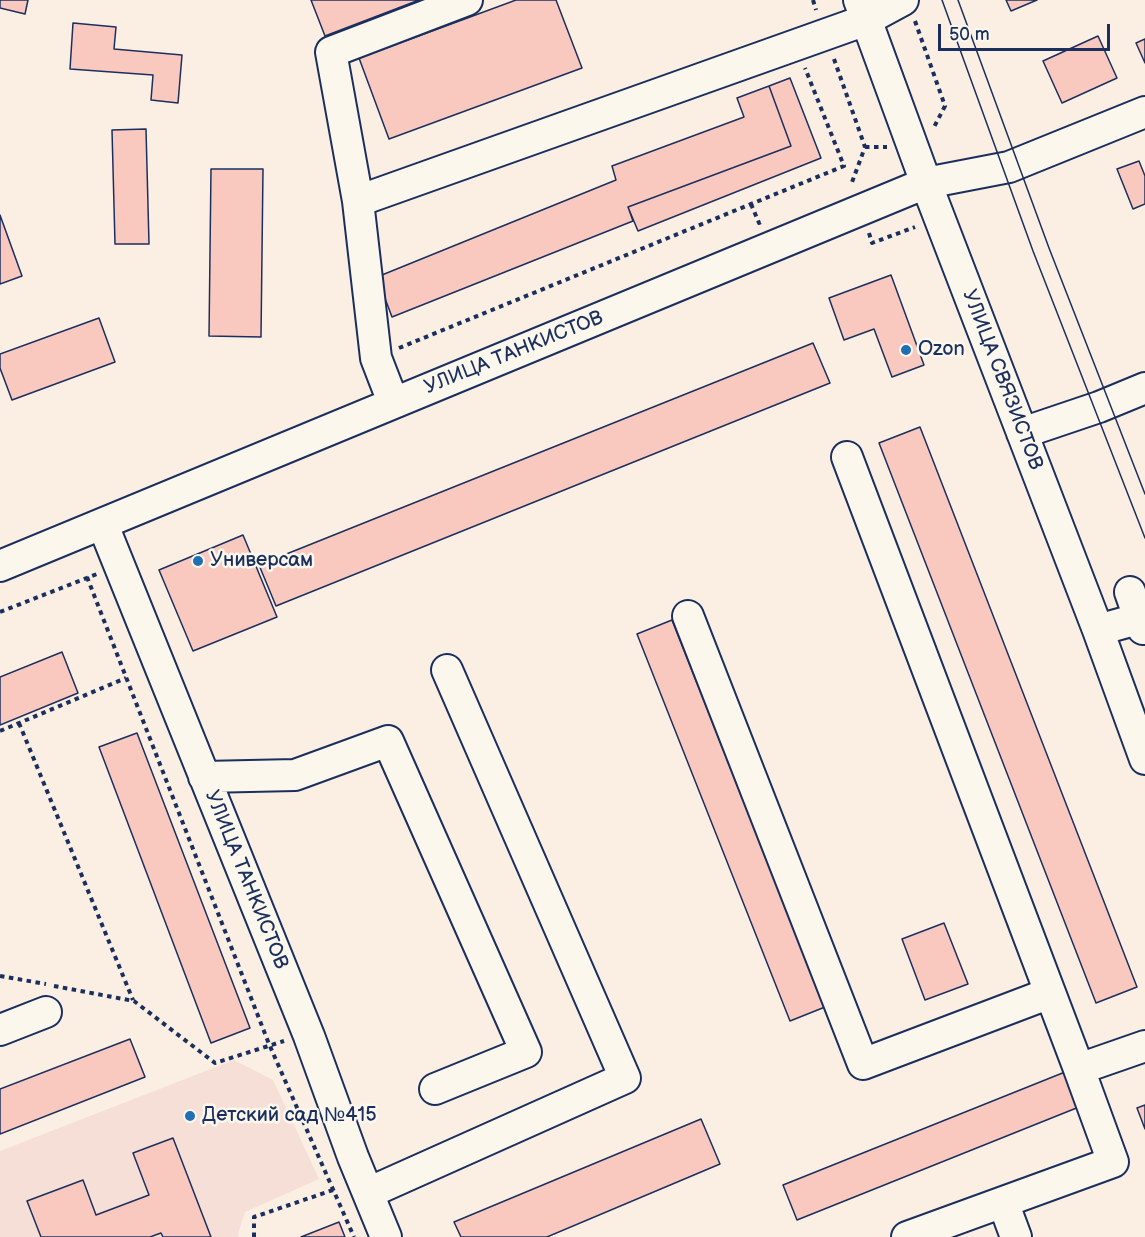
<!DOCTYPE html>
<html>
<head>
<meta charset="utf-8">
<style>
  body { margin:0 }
  #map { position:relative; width:1145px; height:1237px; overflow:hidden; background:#fbeee3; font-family:"Balsamiq Sans",sans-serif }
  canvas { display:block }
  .scale { position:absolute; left:938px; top:24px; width:172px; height:27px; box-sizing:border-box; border:3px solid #1b2f5e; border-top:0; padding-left:8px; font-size:18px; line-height:21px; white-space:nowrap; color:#1b2f5e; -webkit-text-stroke:4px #fbf7ec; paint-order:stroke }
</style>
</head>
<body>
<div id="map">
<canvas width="1145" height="1237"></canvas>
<div class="scale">50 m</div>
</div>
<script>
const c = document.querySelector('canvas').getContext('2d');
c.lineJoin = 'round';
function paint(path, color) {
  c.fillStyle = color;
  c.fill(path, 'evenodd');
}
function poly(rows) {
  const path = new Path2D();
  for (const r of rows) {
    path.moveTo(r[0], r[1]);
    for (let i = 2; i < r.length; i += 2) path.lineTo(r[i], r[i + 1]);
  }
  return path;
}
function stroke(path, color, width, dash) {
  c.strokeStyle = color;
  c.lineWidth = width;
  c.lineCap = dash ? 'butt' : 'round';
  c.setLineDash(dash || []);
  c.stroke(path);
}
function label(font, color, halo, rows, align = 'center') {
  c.font = font + ' "Balsamiq Sans",sans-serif';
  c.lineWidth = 5;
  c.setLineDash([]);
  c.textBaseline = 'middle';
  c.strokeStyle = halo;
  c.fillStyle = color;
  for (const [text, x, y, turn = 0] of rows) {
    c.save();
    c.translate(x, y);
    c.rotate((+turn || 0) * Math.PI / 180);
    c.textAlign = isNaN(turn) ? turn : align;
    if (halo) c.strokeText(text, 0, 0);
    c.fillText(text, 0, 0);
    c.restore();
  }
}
paint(poly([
  [234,1060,273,1080,319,1179,245,1212,238,1234,239,1237,0,1237,0,1151]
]), '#f6dfd6');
const building = poly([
  [0,0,28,0,25,14,0,8,0,0],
  [311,0,419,0,325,36,311,0],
  [516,0,556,0,582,68,389,139,359,58,516,0],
  [1006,0,1037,0,1011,11,1006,0],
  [73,23,116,27,114,49,182,55,178,103,151,100,153,75,70,69,73,23],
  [1098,36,1117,78,1062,103,1043,61,1098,36],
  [1145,39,1145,63,1136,43,1145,39],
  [790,78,821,158,638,231,628,207,791,146,769,86,790,78],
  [769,86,791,146,628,207,633,221,392,317,377,277,616,180,612,166,744,117,737,98,769,86],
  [146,129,149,244,115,244,112,130,146,129],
  [1139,161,1145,176,1145,204,1133,209,1117,169,1139,161],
  [211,169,263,169,261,337,209,336,211,169],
  [0,215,22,276,0,284,0,215],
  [891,275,924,365,892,377,874,329,844,340,829,298,891,275],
  [99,318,115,362,12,400,0,368,0,354,99,318],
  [813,343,830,383,276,606,259,565,813,343],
  [920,427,1137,987,1096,1003,879,443,920,427],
  [243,535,277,617,193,651,159,570,243,535],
  [672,620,825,1007,790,1021,637,634,672,620],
  [62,652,78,693,0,725,0,677,62,652],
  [137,733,250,1028,211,1043,99,747,137,733],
  [944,923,968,984,925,1000,902,939,944,923],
  [130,1039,145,1077,0,1134,0,1089,130,1039],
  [1065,1072,1079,1107,797,1220,783,1185,1065,1072],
  [1145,1105,1145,1129,1137,1108,1145,1105],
  [701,1119,720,1164,547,1237,461,1237,454,1222,701,1119],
  [173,1138,211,1237,163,1237,161,1233,150,1237,41,1237,27,1201,83,1180,96,1215,149,1195,133,1153,173,1138],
  [339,1222,345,1237,301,1237,339,1222]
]);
paint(building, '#f9c9c0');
stroke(building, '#1b2f5e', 1.5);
const minor = poly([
  [859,0,926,183,1098,630,1145,759],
  [358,201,866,20,903,0],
  [393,402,376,358,358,201,331,52,467,0],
  [1022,433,1099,407,1145,388],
  [847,457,1079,1069,1145,1046],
  [103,525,309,1036,353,1157,386,1237],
  [0,566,926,183,1009,167,1145,112],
  [1130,592,1143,629],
  [688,616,863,1064,1050,993],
  [1098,630,1145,617],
  [204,777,295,775,388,741,526,1052,435,1089],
  [0,1030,46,1012],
  [368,1193,625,1078,447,670],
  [1003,1202,1016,1237],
  [907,1237,1113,1162,1079,1069]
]);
stroke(minor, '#1b2f5e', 34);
stroke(poly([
  [813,0,816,10],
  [915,21,945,106,933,129],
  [834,59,865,147,851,185],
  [865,147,887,147],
  [751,204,759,223,761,222],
  [869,233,872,243,915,227],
  [399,348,844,166,805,68],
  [87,577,269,1044,354,1237],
  [0,612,97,574],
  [19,723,133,1000],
  [0,731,126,678],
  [0,976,46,984],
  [54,986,134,1001,215,1063,284,1041],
  [254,1237,254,1217,333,1190]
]), '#1b2f5e', 4, [4.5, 4.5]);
stroke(minor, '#fbf7ec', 30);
stroke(poly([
  [942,0,1033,251,1145,538],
  [958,0,1049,248,1145,494]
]), '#1b2f5e', 1.5);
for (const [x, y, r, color] of [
  [906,350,6,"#1f6fb2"],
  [198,561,6,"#1f6fb2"],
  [190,1116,6,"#1f6fb2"]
]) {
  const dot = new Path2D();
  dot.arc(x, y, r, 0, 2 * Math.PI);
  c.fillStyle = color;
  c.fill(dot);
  stroke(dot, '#fbf7ec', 2);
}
label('20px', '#1b2f5e', '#fbf7ec', [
  ["Ozon",918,350],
  ["Универсам",210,561],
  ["Детский сад №415",202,1116]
], 'left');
label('20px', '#1b2f5e', '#fbf7ec', [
  ["УЛИЦА ТАНКИСТОВ",514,353,-22],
  ["УЛИЦА СВЯЗИСТОВ",1002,380,69],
  ["УЛИЦА ТАНКИСТОВ",246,880,68]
]);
</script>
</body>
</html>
